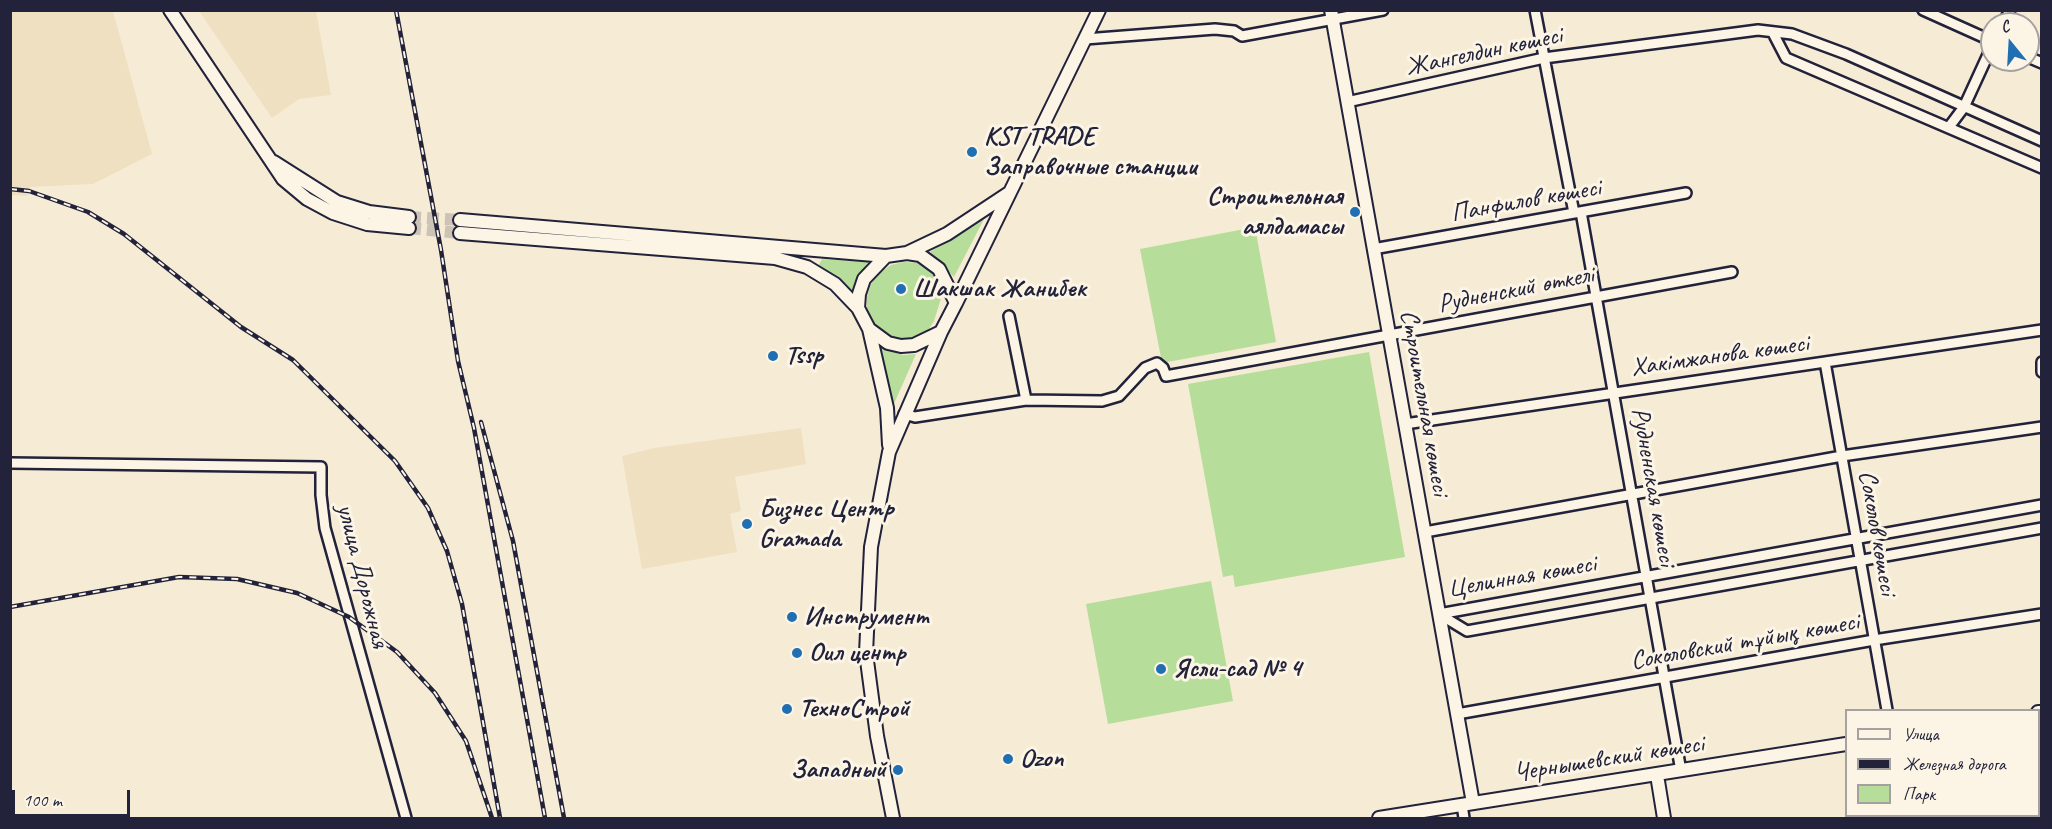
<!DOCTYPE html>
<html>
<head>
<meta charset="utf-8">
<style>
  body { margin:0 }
  #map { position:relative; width:2052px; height:829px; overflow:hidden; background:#f6ebd5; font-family:Caveat,sans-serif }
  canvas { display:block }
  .frame { position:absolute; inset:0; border:12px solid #22223b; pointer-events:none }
  .legend { position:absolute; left:1845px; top:709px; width:195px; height:108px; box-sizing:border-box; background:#fcf5e5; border:2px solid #a5a1a1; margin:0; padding:8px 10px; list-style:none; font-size:18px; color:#22223b }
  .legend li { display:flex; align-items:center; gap:12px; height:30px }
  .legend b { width:30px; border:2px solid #a5a1a1 }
  .north { position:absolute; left:1980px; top:12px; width:60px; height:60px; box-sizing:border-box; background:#fcf5e5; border:2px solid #a5a1a1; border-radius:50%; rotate:342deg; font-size:16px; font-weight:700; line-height:24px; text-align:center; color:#22223b }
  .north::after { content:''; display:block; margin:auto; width:21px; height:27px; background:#1f6fb2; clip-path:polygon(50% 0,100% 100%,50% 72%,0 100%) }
  .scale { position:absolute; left:12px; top:790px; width:118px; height:27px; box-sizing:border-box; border:3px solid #22223b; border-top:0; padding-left:8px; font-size:18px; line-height:21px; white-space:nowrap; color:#22223b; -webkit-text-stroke:4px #fcf5e5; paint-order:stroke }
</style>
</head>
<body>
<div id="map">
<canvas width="2052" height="829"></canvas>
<div class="frame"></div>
<ul class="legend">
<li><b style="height:8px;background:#fcf5e5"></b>Улица</li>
<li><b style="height:8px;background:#22223b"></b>Железная дорога</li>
<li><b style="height:16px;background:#b6de9a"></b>Парк</li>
</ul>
<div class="north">С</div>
<div class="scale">100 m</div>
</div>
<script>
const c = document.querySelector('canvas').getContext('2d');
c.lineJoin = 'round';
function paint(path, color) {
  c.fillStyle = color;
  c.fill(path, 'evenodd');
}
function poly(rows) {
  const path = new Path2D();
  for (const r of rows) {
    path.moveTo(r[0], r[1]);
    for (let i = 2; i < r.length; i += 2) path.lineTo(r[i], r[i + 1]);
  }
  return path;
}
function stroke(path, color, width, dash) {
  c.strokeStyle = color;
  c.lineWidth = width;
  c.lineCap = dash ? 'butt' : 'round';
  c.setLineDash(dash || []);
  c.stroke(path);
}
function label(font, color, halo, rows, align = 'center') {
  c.font = font + ' Caveat,sans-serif';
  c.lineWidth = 6;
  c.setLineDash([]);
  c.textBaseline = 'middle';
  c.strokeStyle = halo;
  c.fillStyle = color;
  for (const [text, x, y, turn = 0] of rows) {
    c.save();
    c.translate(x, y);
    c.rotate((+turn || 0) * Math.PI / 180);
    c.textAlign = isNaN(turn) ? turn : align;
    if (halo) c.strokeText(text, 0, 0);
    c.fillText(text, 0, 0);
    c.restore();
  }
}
paint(poly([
  [11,10,113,11,152,154,93,184,30,187,27,196,11,195],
  [199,11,316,11,331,95,299,99,272,118],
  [801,428,806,464,735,477,741,511,730,514,737,552,642,569,622,456,654,448]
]), '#efe0c2');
paint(poly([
  [984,219,954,277,930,252],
  [1255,227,1276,342,1162,363,1140,249],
  [822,259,869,262,858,278,853,294,817,269],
  [904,262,918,263,930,270,939,280,943,292,934,321,925,335,904,341,880,333,867,311,867,297,871,284,879,273,891,265],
  [881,348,903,355,916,354,893,406],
  [1369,352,1405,557,1235,587,1233,575,1223,577,1188,384],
  [1211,581,1233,701,1108,724,1086,604]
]), '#b6de9a');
stroke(poly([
  [409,217,460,220],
  [409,228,460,233]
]), '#ccc3b6', 12, [12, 6]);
const street = poly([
  [1535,10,1574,213],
  [1923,10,1992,41],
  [2003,24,2010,10],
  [1773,33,1786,58,2042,168],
  [1085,39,1215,29,1234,31,1242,36,1383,10],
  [2028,57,2042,63],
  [1347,102,1544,58,1758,30,1792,34,1846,54,2042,141],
  [1949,127,1964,107,1992,46],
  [1581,212,1681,771],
  [1373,249,1686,193],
  [1825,362,1887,710],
  [2042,362,2042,372],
  [1026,400,1102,401,1119,396,1145,368,1157,363,1163,368,1166,376,1732,272],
  [904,414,915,417,1026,400,1009,316],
  [1405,424,2042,330],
  [10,463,321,467,321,495,325,528,406,818],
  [1425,532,1842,456,2042,427],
  [1439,614,1467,631,2042,528],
  [1439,614,2042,505],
  [1457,714,1874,640,2042,614],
  [1462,805,1464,818],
  [2038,809,2042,808],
  [1904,816,1904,818],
  [1983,818,2001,816]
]);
const secondary = poly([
  [170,10,283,179,307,199,333,213,367,224,409,228],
  [1331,10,1473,803],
  [274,162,337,202,369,212,409,217],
  [460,220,886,256],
  [460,233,775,258,807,267,835,284,858,308],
  [907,253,947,234,1009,193],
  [956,303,1099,10],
  [869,329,888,343,901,346,914,345,941,332,956,303,939,269,920,255,907,253,886,256,864,279,859,294,858,308,869,329,887,408,889,445],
  [2038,712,2042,712],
  [1657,775,1664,818],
  [893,818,877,736,866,653,871,547,889,452,941,332],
  [1379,818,1846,744]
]);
stroke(street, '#22223b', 14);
stroke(secondary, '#22223b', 16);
stroke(street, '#fcf5e5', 9);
stroke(secondary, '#fcf5e5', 12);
const rail = poly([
  [396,10,441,250,458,361,474,428,545,818],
  [10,189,29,191,88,212,124,234,241,327,293,360,395,461,428,508,447,551,462,604,500,818],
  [481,422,513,541,564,818],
  [10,607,179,577,237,579,297,593,349,617,397,652,435,693,466,741,492,818]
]);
stroke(rail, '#22223b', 4.5);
stroke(rail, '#fcf5e5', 2, [7]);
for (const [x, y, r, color] of [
  [972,152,6,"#1f6fb2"],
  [1355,212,6,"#1f6fb2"],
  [901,289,6,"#1f6fb2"],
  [773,356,6,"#1f6fb2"],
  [747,524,6,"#1f6fb2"],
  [792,617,6,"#1f6fb2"],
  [797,653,6,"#1f6fb2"],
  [1161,669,6,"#1f6fb2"],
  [787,709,6,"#1f6fb2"],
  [1008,759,6,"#1f6fb2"],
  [898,770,6,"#1f6fb2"]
]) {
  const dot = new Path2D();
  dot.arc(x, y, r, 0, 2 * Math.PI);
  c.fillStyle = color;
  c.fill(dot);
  stroke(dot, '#fcf5e5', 2);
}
label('26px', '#22223b', '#fcf5e5', [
  ["Жангелдин көшесі",1484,52,-12],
  ["Панфилов көшесі",1526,201,-10],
  ["Рудненский өткелі",1516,290,-11],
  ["Хакімжанова көшесі",1720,356,-8],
  ["Строительная көшесі",1424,403,80],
  ["Рудненская көшесі",1653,487,80],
  ["Соколов көшесі",1877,533,80],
  ["улица Дорожная",362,576,76],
  ["Целинная көшесі",1522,577,-10],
  ["Соколовский тұйық көшесі",1745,642,-10],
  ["Чернышевский көшесі",1609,759,-9]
]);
label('bold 26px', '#22223b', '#fcf5e5', [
  ["KST TRADE",984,137],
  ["Заправочные станции",984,167],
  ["Строительная",1343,197,"right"],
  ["аялдамасы",1343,227,"right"],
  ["Шакшак Жанибек",913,289],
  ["Tssp",785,356],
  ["Бизнес Центр",759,509],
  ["Gramada",759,539],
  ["Инструмент",804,617],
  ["Оил центр",809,653],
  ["Ясли-сад № 4",1173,669],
  ["ТехноСтрой",799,709],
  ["Ozon",1020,759],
  ["Западный",886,770,"right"]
], 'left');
</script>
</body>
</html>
